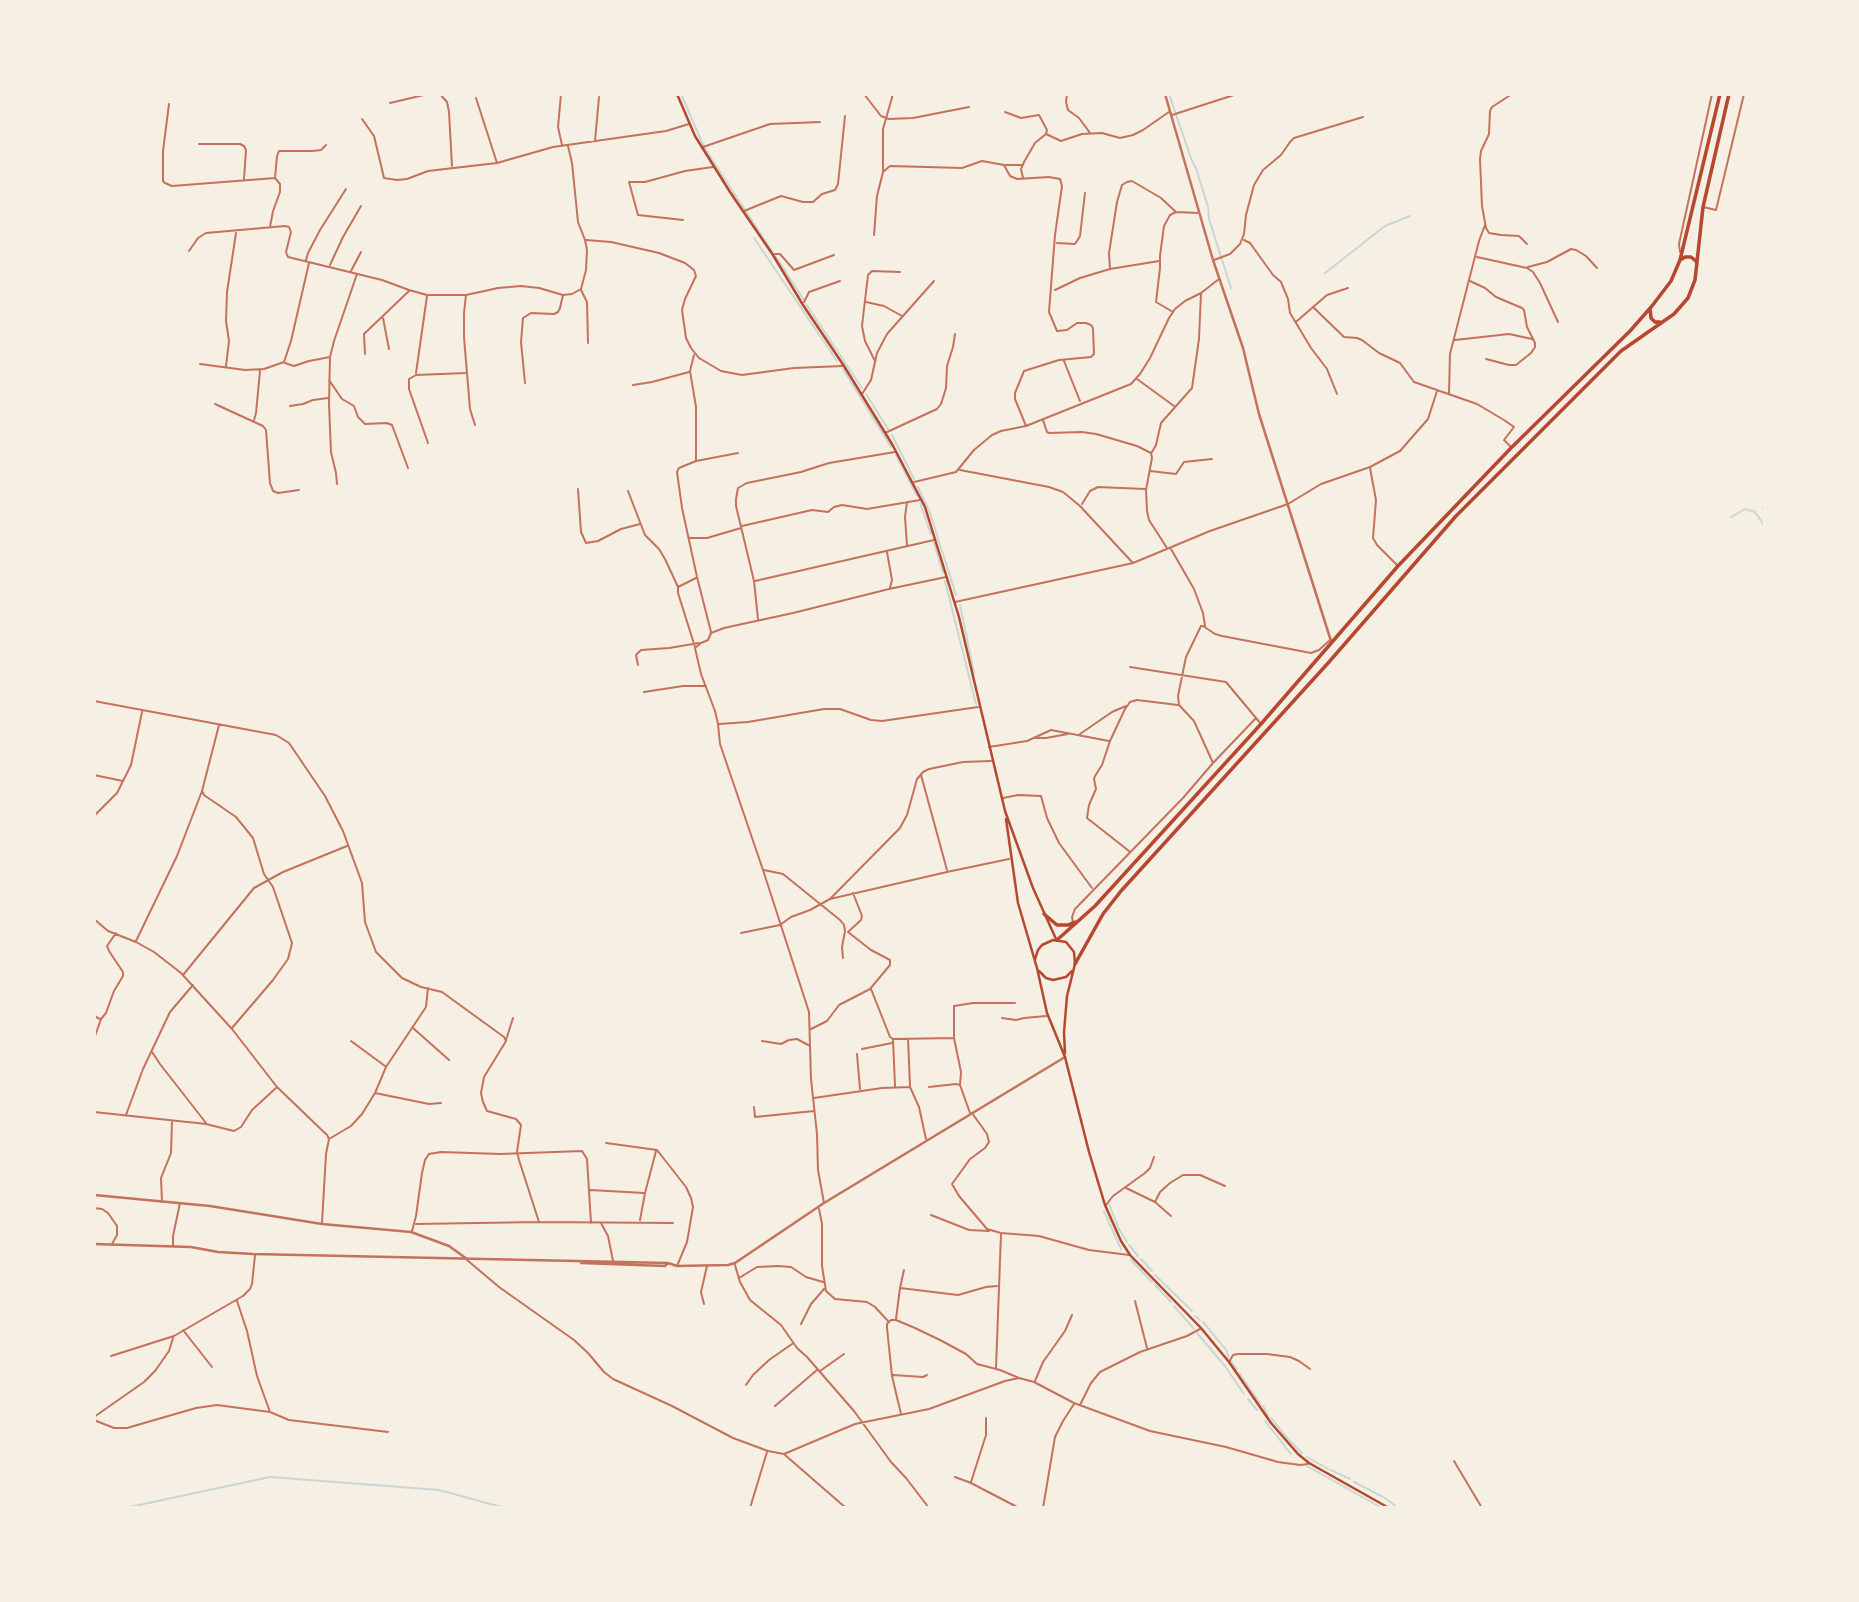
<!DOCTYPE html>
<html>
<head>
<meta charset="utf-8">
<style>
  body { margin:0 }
  #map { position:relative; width:1859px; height:1602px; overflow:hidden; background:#f6efe4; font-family:Karla,sans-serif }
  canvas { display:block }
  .frame { position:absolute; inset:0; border:96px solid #f6efe4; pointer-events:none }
</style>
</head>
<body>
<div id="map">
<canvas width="1859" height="1602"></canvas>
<div class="frame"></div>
</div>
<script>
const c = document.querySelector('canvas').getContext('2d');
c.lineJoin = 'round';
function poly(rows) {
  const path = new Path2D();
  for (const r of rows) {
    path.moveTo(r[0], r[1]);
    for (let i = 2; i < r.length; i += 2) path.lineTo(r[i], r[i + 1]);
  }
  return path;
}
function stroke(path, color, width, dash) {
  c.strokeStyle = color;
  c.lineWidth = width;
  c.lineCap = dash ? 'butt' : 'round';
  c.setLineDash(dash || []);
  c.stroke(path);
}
stroke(poly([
  [681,94,704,147,773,253],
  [1169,94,1192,161,1196,168,1208,207,1209,219,1231,288],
  [754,238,837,361],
  [776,257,804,300],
  [1325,273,1385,226,1410,216],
  [806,304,862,388],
  [843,369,891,447],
  [866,394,888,429],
  [892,435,914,479],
  [896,455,917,496],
  [918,487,930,513,956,595],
  [920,503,931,534],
  [1763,508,1764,507],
  [1731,517,1745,509,1755,512,1764,525],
  [934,543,943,573],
  [945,581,976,704],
  [960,605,974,673],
  [1109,1204,1119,1229,1127,1242],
  [1104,1211,1121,1249],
  [1129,1245,1138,1256],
  [1141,1259,1152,1271],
  [1131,1260,1152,1282],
  [1155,1275,1192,1311],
  [1155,1285,1171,1302],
  [1174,1306,1194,1329],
  [1195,1316,1200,1320],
  [1203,1322,1227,1351,1228,1357],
  [1197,1333,1225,1366,1244,1394],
  [1231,1361,1237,1370],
  [1239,1373,1260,1403],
  [1248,1399,1257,1410],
  [1263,1406,1268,1416],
  [1271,1418,1288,1439,1302,1453],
  [1265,1421,1291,1454],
  [1307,1457,1328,1469],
  [1307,1466,1382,1508],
  [1331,1470,1350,1479],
  [1354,1482,1383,1497],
  [1385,1498,1398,1508],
  [125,1508,270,1477,439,1490,505,1508]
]), '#c9d6d2', 2);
stroke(poly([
  [440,94,447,102,449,112,452,166],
  [561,94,558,127,562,145],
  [864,94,881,116,889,119,913,118,969,107],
  [1067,94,1066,102,1068,110,1079,118,1090,133],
  [1512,94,1492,107,1490,111,1489,134,1481,151,1480,159,1482,206,1486,228,1489,233,1501,235,1519,236,1527,244],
  [476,98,497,163],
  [390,103,428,94],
  [169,104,163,151,163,181,165,183,172,186,275,178,280,184,280,192,273,211,270,227],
  [1005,112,1021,118,1039,115,1047,130,1046,134,1035,143,1024,162,1021,169,1023,178],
  [1172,115,1237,94],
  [362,119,374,136,384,178,397,180,407,179,428,171,497,163,553,147,666,131,689,124],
  [1046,134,1061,141,1082,134,1102,133,1120,138,1133,135,1143,130,1169,112],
  [595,141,599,97],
  [199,144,240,144,244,146,246,150,244,179],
  [703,147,770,124,820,122],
  [1005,165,1023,165],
  [883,172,890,166,962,168,982,161,1004,165,1010,176,1017,179,1049,177,1060,179,1062,186,1055,235,1049,312,1057,331,1067,330,1077,323,1086,323,1091,325,1093,328,1094,354,1091,357,1059,360,1024,371,1015,393,1015,399,1026,426],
  [275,178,277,156,279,151,312,151,321,150,326,145],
  [1703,207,1716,210,1744,94],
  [744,211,781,196,803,202,813,202,822,194,835,190,838,184,845,116],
  [683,220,638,215,629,182,645,182,685,171,713,167],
  [874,235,877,196,883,172,883,129,893,94],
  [586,240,611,242,659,253,685,263,694,270,696,276,685,299,682,310,686,338,691,348,699,358,721,371,742,375,794,368,843,366],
  [1244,240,1250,243,1273,275,1281,282,1288,299,1290,313,1311,348,1327,369,1337,394],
  [1057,243,1075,244,1077,241,1080,236,1085,193],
  [189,251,198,238,206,233,285,226,289,227,291,232,286,252,288,257,382,280,409,290,427,295,466,295,498,288,521,286,539,288,563,295,572,294,581,289,586,270,587,250,585,240,578,222,572,163,568,146],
  [1680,252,1679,244,1712,94],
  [775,254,780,254,794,270,834,255],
  [1477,257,1527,268,1533,272,1540,283,1558,322],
  [306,260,308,253,320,230,346,189],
  [1214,260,1230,254,1240,244,1244,234,1246,215,1254,185,1263,170,1281,155,1290,142,1294,138,1363,117],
  [330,265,343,237,361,206],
  [1528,267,1547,262,1571,249,1576,250,1586,256,1597,268],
  [1110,269,1109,253,1117,202,1122,185,1127,182,1132,181,1161,198,1176,212],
  [351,271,361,252],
  [1470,281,1485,288,1496,297,1522,308,1524,310,1527,327,1535,343,1535,347,1531,353,1516,365,1509,365,1486,359],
  [581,290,587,302,588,343],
  [1055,290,1080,278,1110,269,1159,261],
  [466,295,464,313,464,337,470,409,475,425],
  [804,302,809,292,840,281],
  [866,302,884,306,902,316],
  [1313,307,1344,337,1357,338,1362,340,1379,353,1400,363,1414,382,1477,404,1504,420,1514,427,1504,440,1511,447],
  [1173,312,1156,302,1160,268,1160,256,1164,226,1170,215,1176,212,1198,213],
  [383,318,389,349],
  [1297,321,1327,295,1348,288],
  [1455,340,1509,334,1532,339],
  [365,354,364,334,409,291],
  [694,355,690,371,696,407,696,460],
  [875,361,865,341,862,326,868,275,872,271,900,272],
  [1064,361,1080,401],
  [285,363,294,366,309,361,330,357],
  [200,364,245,370,264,369,284,362,291,341,309,263],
  [226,366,229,341,226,321,227,292,236,233],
  [416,373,427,296],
  [1137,379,1174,406],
  [329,380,342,399,354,406,358,417,365,424,387,423,392,425,408,468],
  [525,383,521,342,523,318,531,313,554,314,558,312,560,308,563,295],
  [633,385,652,382,689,372],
  [1449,393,1450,354,1479,241,1485,225],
  [862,394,871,380,877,353,887,334,934,281],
  [215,404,263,426,266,430,270,483,273,491,278,493,299,490],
  [290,406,303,404,313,400,328,398],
  [254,420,256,413,260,371],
  [1043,420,1047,432,1049,433,1082,432,1096,434,1137,446,1151,453,1152,458,1146,490,1147,511,1149,520,1167,548],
  [885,433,937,409,941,404,946,388,947,366,953,347,955,334],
  [428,443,409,389,409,379,416,375,466,373],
  [1152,452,1156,445,1161,423,1192,388,1199,339,1201,293,1219,279],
  [1370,468,1376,500,1373,538,1377,545,1397,565],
  [960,470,1049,487,1063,492,1080,506,1132,562],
  [1150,471,1176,474,1184,462,1212,459],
  [914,482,956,472,974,450,992,435,1001,431,1026,426,1131,384,1140,374,1150,358,1169,318,1175,309,1185,301,1201,293],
  [337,484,336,473,331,452,329,404,330,357,334,341,357,274],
  [578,489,581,532,586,543,598,541,621,529,640,524],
  [628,491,645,535,659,549,665,559,678,587],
  [1082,504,1090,491,1098,487,1145,489],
  [742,526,812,510,828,512,834,507,842,505,867,509,920,500],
  [689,538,707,538,741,528],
  [907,545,905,517,907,502],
  [1171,549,1194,589,1203,613,1205,626],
  [887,552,892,580,890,588],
  [755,581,934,540],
  [955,602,1133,563,1210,531,1288,504,1321,484,1370,467,1400,451,1428,419,1437,391],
  [758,619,754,581,736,506,736,499,738,488,747,483,801,472,829,463,895,452],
  [711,632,697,577,682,508,677,472,679,468,696,461,738,453],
  [695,647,678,593,678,587,696,578],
  [638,665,636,655,641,650,669,648,699,643],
  [1130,667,1226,682,1261,724],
  [644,692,683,686,706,686],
  [94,701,276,735,289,743,325,796,343,831,362,883,365,922,376,952,402,978,421,987,442,992,504,1037,506,1041,503,1046,484,1077,481,1093,483,1102,487,1111,516,1119,521,1125,517,1152,519,1160,539,1222],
  [719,724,748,722,824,709,840,709,871,720,882,721,978,707],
  [1080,734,1112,712,1126,706],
  [1036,738,1046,738,1068,734],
  [989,747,1027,741,1051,730,1109,741],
  [1213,763,1194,721,1179,705,1178,696,1186,657,1201,626,1203,626,1215,634,1222,636,1311,653,1319,650,1330,640],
  [94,775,123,781],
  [921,775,947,870],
  [202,791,204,795,236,817,253,838,264,874,273,887,292,943,288,959,273,980,232,1028],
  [1003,798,1018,795,1041,796,1047,818,1059,843,1092,888],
  [94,816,117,793,131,765,142,712],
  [1129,851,1087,818,1089,805,1096,789,1094,779,1095,776,1102,765,1110,741,1125,709,1130,702,1137,700,1178,705],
  [764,870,783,874,840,920,844,925,845,931,842,947,843,958],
  [831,898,900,828,907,815,917,779,923,772,929,769,963,762,991,761],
  [94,919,108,931,136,942,154,952,181,973,232,1029,277,1087,327,1135,329,1139],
  [1073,923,1072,917,1075,909,1183,798,1213,763,1256,718],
  [848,932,861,920,862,916,853,893],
  [741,933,780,925,791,917,810,910,830,899,947,872,1009,859],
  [136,941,177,856,202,791,219,725],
  [183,975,254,888,283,872,347,846],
  [871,989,890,1037,893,1039,895,1086],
  [94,1016,100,1019],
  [1002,1018,1016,1020,1024,1018,1046,1016],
  [413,1028,449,1060],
  [811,1029,827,1021,839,1005,870,989,890,965,890,960,871,950,848,932],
  [954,1037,954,1006,973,1003,1015,1003],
  [94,1039,101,1019,106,1013,114,991,123,976,123,972,109,951,107,946,116,933],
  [893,1039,954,1038,961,1072,960,1085],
  [908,1039,910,1086],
  [506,1040,513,1018],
  [351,1041,385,1066],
  [762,1041,781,1044,789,1040,797,1039,810,1046],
  [862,1049,892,1043],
  [152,1052,160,1064,206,1123],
  [857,1054,860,1089],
  [929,1087,956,1084,960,1085,970,1113],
  [375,1093,429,1104,441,1103],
  [814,1098,882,1088,910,1087,919,1107,926,1139],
  [754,1107,755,1117,814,1111],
  [94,1112,206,1124,234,1131,241,1127,252,1110,276,1088],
  [972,1113,987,1134,989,1142,985,1148,970,1159,952,1184,959,1196,987,1229,1001,1233,1039,1236,1089,1250,1129,1255],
  [126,1115,143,1069,170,1012,193,985],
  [606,1143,657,1150,686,1187,691,1198,693,1207,687,1242,677,1266],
  [1126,1188,1155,1202,1171,1216],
  [590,1190,644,1193],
  [162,1202,161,1178,171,1153,172,1122],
  [1155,1202,1160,1192,1170,1183,1183,1175,1200,1175,1225,1186],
  [824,1203,818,1170,817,1134,811,1079,809,1012,763,870,720,744,718,724,715,711,701,674,695,648,701,643,708,640,711,633,724,628,793,613,889,589,946,577],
  [1106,1205,1113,1196,1145,1173,1150,1168,1154,1157],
  [94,1208,102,1209,108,1213,117,1226,117,1235,112,1244],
  [819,1209,822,1224,822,1266,826,1291,835,1299,867,1302,875,1307,888,1321],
  [931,1215,969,1230,989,1231],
  [640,1220,645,1193,656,1151],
  [322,1223,326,1154,329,1139,351,1126,362,1114,375,1093,386,1067,426,1007,428,988],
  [601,1223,608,1236,613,1261],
  [416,1224,539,1222,673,1223],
  [412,1231,416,1216,422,1173,425,1160,429,1154,441,1152,500,1154,582,1151,587,1159,591,1223],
  [173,1246,173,1236,180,1203],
  [467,1260,499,1287,574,1340,588,1353,604,1372,613,1379,672,1406,733,1438,768,1451,784,1454,855,1424,929,1409,1005,1381,1019,1378,1034,1382,1074,1403,1150,1431,1226,1447,1278,1462,1300,1465,1308,1464],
  [735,1265,740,1282,750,1300,781,1325,797,1348,807,1357,854,1411,891,1462,906,1478,929,1508],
  [739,1278,757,1267,778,1266,791,1267,806,1277,823,1282],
  [900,1288,958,1295,986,1287,997,1286],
  [237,1301,247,1331,257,1376,270,1412],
  [1135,1301,1147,1348],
  [704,1304,701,1292,707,1266],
  [896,1319,900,1288,904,1270],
  [801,1324,811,1304,824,1289],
  [183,1330,212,1367],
  [111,1356,174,1336,243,1296,250,1289,252,1284,255,1255],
  [1229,1362,1233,1355,1238,1354,1267,1354,1290,1357,1299,1361,1310,1369],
  [996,1368,1001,1234],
  [820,1371,844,1354],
  [893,1375,923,1377,927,1375],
  [1035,1381,1043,1362,1065,1331,1072,1315],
  [746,1385,753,1375,769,1360,792,1344],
  [1080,1405,1091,1383,1100,1372,1140,1352,1187,1336,1200,1329],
  [775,1406,817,1370],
  [901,1414,892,1376,887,1328,887,1324,891,1320,896,1320,915,1328,940,1340,966,1354,977,1364,1000,1370,1019,1378],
  [94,1417,144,1382,155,1371,169,1351,173,1338],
  [94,1420,114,1428,127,1428,196,1408,217,1405,270,1412,289,1420,388,1432],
  [785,1455,846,1508],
  [1454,1461,1482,1508],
  [955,1477,971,1483,1019,1508],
  [971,1482,986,1435,986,1418],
  [750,1508,767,1452],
  [1043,1508,1055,1437,1063,1421,1074,1404]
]), '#c5725c', 2);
stroke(poly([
  [1165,94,1213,260,1243,348,1259,414,1331,641],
  [94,1195,210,1206,322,1224,411,1232,449,1246,467,1259],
  [94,1244,191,1247,218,1252,253,1254,668,1263,677,1266,728,1265,735,1263,824,1203,1065,1057],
  [581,1263,665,1266,668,1263]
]), '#c5725c', 2.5);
stroke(poly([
  [677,94,695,136,730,192,773,255,803,305,844,366,892,444,925,507,959,617,1005,811,1033,888,1056,939],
  [1006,819,1018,903,1037,968,1047,1013,1065,1057,1089,1152,1105,1205,1121,1241,1130,1255,1201,1328,1229,1362,1271,1423,1298,1454,1309,1463,1389,1508],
  [1035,959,1038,950,1042,945,1053,940,1066,942,1074,952,1075,964,1067,996,1064,1032,1065,1053],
  [1039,971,1046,978,1053,980,1066,977,1072,971]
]), '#b5482f', 2.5);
stroke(poly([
  [1682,259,1685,257,1691,257,1696,261,1697,264],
  [1650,309,1651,318,1655,322,1660,322],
  [1044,914,1057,925,1068,925,1075,922],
  [1057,940,1095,906,1261,724,1398,566,1511,448,1630,331,1652,306,1671,281,1680,260,1720,94],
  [1075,964,1103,914,1121,891,1329,662,1456,516,1621,351,1674,314,1688,298,1695,280,1703,207,1729,94]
]), '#b5482f', 3.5);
</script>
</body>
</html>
